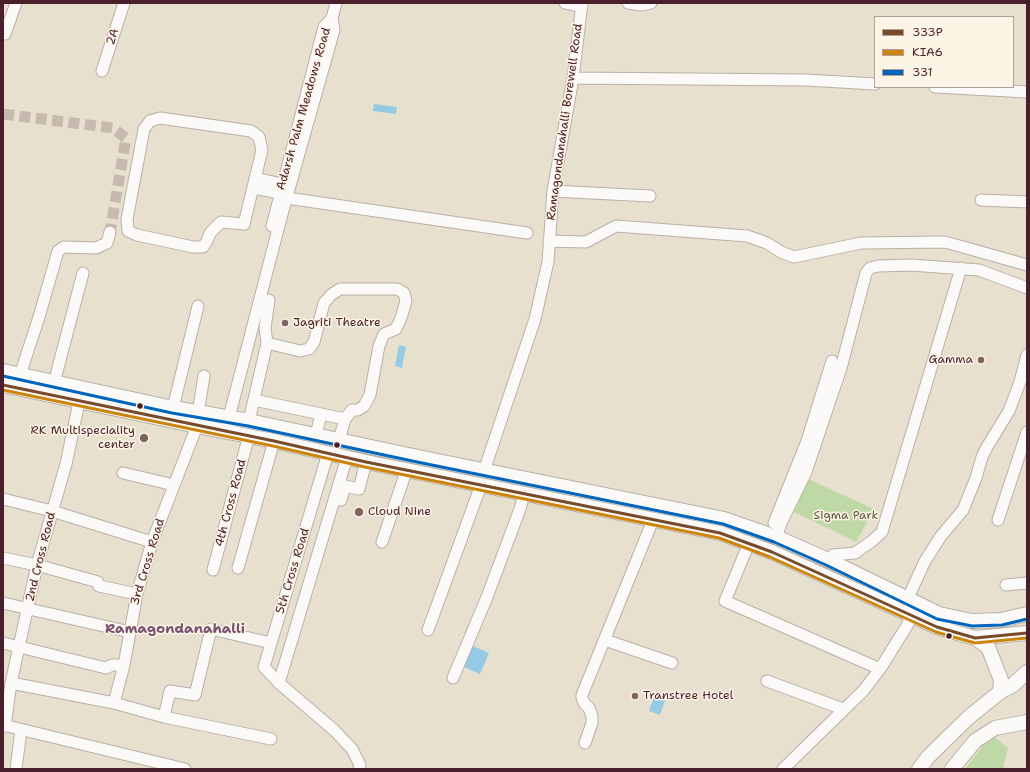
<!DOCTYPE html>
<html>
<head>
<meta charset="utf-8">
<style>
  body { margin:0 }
  #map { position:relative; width:1030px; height:772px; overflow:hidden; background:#e7e0cf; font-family:"Shantell Sans",sans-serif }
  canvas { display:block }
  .frame { position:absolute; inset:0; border:4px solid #4a1f2b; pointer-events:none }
  .legend { position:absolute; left:874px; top:16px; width:140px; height:72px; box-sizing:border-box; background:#fcf5e5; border:1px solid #b59f9b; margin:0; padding:5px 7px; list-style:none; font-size:12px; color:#4a1f2b }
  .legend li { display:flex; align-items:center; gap:8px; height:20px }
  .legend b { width:20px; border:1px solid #b59f9b }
</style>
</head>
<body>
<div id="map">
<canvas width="1030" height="772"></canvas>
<div class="frame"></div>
<ul class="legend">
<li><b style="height:5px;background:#7a4b2a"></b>333P</li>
<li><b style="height:5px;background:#cc840b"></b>KIA6</li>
<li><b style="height:5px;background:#0065bd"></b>331</li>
</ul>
</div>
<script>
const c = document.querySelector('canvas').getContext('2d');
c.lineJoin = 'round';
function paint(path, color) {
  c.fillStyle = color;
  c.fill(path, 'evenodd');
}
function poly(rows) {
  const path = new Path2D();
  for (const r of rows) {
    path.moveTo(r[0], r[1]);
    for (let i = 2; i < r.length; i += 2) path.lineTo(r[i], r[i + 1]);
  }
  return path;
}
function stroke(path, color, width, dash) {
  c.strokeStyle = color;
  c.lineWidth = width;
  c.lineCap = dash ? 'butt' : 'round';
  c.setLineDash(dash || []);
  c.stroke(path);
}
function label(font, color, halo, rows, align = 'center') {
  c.font = font + ' "Shantell Sans",sans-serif';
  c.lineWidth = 3;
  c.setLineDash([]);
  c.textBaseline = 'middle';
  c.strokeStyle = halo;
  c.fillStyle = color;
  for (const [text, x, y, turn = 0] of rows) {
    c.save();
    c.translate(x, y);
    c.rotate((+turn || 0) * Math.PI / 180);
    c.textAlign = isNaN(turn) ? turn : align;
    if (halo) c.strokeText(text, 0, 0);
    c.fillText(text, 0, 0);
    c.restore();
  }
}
paint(poly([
  [808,479,874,509,856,542,794,512],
  [991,735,1008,748,1003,767,1012,769,965,769]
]), '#bfd9a6');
paint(poly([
  [374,104,397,107,396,114,373,111],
  [399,345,406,347,402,368,395,366],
  [473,646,489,653,480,674,464,667],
  [656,691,667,695,660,715,649,711]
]), '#94cae3');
stroke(poly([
  [3,114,113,128,126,138,110,232]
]), '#c8b9ae', 11, [11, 5.5]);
const minor = poly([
  [565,3,582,7],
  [628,3,641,5,651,3],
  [5,34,16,3],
  [102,71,124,3],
  [573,78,806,80,875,84],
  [935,87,1027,92],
  [160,118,251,131,259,137,262,150,244,224,221,222,210,233,207,241,203,247,193,247,137,235,128,231,127,219,144,129,150,121,160,118],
  [255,178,282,184],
  [253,188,280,193],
  [553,191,650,196],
  [287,198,527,233],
  [981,200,1027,202],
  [272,226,324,27,332,18],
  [549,241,586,242,616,226,747,236,767,243,781,252,794,257,861,243,945,242,1027,265],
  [20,375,39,317,58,251,64,247,96,248,107,243,110,232],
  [54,383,83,273],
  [254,400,345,419,352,410,358,410,364,406,370,395,379,346,384,334,396,329,401,318,406,301,404,293,397,289,340,289,331,295,324,303,314,342,309,349,300,351,267,343],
  [173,408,198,306],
  [198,413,204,376],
  [249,421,267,343,265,328,269,300],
  [227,425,282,214,334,30,332,18,336,3],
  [316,435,321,414],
  [339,440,345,419],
  [328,453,264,667,279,683,334,730,352,749,360,765,359,769],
  [484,471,535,319,548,262,553,191,573,78,582,3],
  [123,473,174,485],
  [3,499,52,511,152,542],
  [341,500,345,486,359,489,366,462],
  [998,520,1027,432],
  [774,523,807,441,832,361],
  [776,537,782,521,806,472,841,368,866,273,870,268,878,266,911,265,979,270,1027,288],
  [382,542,407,469],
  [749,543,725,601,880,669],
  [833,555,855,553,872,541,882,532,961,268],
  [3,558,37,565,98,582,99,586,137,594],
  [238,568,274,441],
  [213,570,249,435],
  [1006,585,1027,583],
  [908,598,925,561,941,536,963,510,976,478,982,457,987,447,1009,411,1020,382,1027,355],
  [3,603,130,632],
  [428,630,481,485],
  [605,640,672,663],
  [3,643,106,668,112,665,124,665],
  [453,678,487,597,520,509,524,494],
  [767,681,843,709],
  [11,683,114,703,164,717,271,739],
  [279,683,347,457],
  [114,703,124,665,137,594,152,542,197,426],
  [164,717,170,691,195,695,211,629,271,643],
  [3,725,185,769],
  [5,726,11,683,37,565,66,464,81,393],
  [585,743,592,723,592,716,589,708,584,703,582,698,582,695,653,520],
  [16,769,21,730],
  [783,769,863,691,880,669,908,624,910,616]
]);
const major = poly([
  [3,371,173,408,249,421,418,457,724,519,776,537,828,560,939,614,972,621,1001,620,1027,614],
  [3,385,197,426,274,441,366,462,720,533,772,552,937,627,975,638,1027,633],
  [975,638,988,647,1001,680,1000,692],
  [919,769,928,757,969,717,1000,692,1013,685,1027,672],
  [952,769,975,741,995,728,1027,722]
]);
stroke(minor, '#b8b0a6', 13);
stroke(major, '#b8b0a6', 16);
stroke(minor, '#fbfaf8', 11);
stroke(major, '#fbfaf8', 14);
stroke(poly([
  [3,385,274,441,366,462,720,533,772,552,937,627,975,638,1027,633]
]), '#7a4b2a', 3);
stroke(poly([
  [3,390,273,446,365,467,719,538,770,557,936,632,975,643,1027,638]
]), '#cc840b', 3);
stroke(poly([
  [3,376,172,413,248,426,417,462,723,524,774,542,826,565,937,619,972,626,1002,625,1027,619]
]), '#0065bd', 3);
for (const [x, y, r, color] of [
  [285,323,4,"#816364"],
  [981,360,4,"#816364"],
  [140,406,3.5,"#4a1f2b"],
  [144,438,5,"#816364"],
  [337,445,3.5,"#4a1f2b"],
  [359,512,5,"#816364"],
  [949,636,3.5,"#4a1f2b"],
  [635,696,4,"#816364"]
]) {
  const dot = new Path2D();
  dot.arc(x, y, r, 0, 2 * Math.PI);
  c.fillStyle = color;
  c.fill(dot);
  stroke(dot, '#fcf5e5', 1.5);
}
label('12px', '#4a1f2b', '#fcf5e5', [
  ["2A",113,37,-73],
  ["Adarsh Palm Meadows Road",304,109,-74],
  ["Ramagondanahalli Borewell Road",565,122,-82],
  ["4th Cross Road",231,503,-75],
  ["2nd Cross Road",41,557,-76],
  ["3rd Cross Road",148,562,-73],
  ["5th Cross Road",293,571,-73]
]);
label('12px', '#4a1f2b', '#fcf5e5', [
  ["Jagriti Theatre",293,323],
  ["Gamma",973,360,"right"],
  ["RK Multispeciality",135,431,"right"],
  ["center",135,445,"right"],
  ["Cloud Nine",368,512],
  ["Transtree Hotel",643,696]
], 'left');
label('12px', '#635546', '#fcf5e5', [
  ["Sigma Park",846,516]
]);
label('bold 14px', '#765171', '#fcf5e5', [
  ["Ramagondanahalli",175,629]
]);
</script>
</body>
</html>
